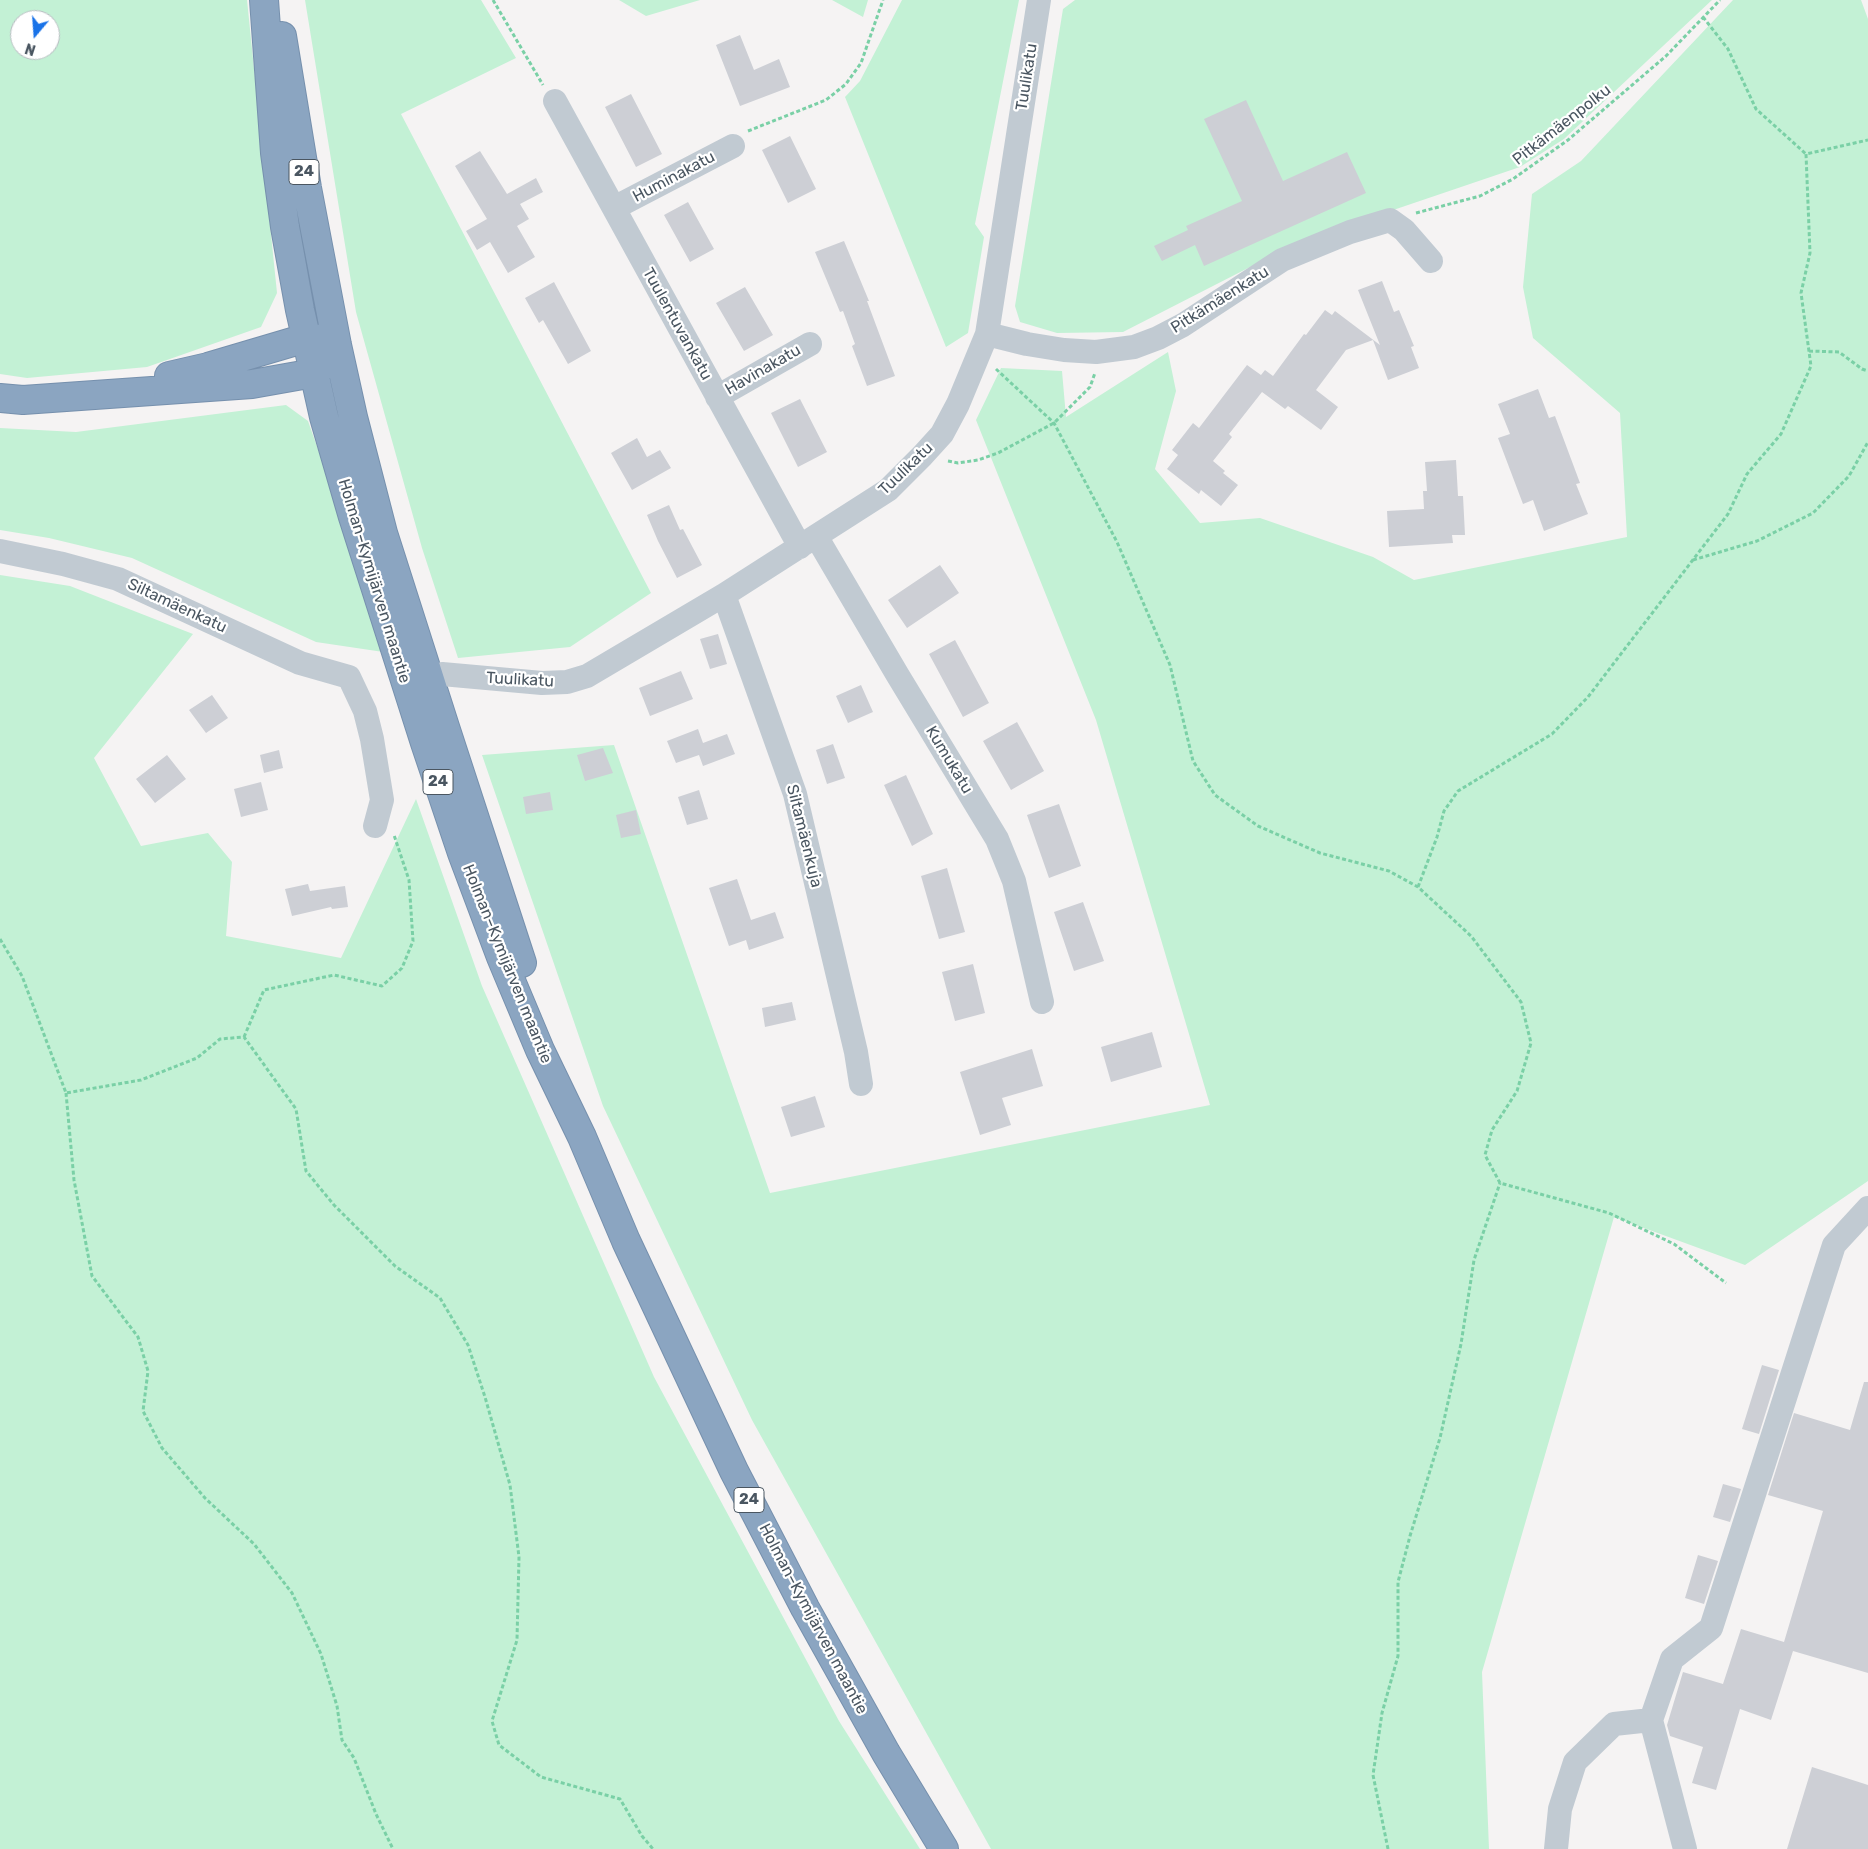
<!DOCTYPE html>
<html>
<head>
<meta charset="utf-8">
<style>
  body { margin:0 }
  #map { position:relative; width:1868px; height:1849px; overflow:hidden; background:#f5f3f3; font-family:Rubik,sans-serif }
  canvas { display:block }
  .north { position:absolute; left:10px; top:10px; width:50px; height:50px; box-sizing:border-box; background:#fff; border:1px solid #b7bbc0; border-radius:50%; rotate:198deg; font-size:14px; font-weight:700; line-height:20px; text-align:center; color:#4a5661 }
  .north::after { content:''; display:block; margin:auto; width:18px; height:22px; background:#1a73e8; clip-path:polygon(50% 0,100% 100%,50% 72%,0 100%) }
</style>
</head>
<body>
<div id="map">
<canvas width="1868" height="1849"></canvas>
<div class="north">N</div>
</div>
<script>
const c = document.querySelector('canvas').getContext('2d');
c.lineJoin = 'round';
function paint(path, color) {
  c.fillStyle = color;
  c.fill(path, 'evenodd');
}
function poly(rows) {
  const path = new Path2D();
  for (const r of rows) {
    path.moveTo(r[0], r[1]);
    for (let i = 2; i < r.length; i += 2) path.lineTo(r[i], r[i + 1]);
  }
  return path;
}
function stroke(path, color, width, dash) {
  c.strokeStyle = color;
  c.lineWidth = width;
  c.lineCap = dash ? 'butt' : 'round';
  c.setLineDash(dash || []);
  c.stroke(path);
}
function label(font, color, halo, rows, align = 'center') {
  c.font = font + ' Rubik,sans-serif';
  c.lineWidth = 4.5;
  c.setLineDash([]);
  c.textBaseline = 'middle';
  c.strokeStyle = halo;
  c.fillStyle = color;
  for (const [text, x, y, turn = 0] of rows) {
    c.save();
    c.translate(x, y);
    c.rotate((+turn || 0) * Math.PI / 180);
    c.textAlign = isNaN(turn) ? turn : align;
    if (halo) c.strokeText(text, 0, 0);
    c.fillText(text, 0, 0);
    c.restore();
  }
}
paint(poly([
  [0,0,247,0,277,293,261,327,147,367,27,378,0,374],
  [20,20,50,20,50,50,20,50],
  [305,0,481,0,516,58,401,114,651,593,570,647,458,658,422,548,356,312],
  [619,0,700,0,646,16],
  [832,0,868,0,863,17],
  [902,0,1019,0,975,224,984,237,968,333,946,347,845,97,860,81],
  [1075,0,1712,0,1564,139,1520,167,1299,242,1123,332,1057,333,1020,322,1015,306,1063,9],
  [1733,0,1861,0,1868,19,1868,1181,1745,1265,1614,1217,1482,1672,1489,1849,991,1849,752,1420,603,1106,482,755,614,745,770,1193,1210,1105,1096,720,976,420,1001,368,1062,371,1066,417,1168,352,1176,391,1155,469,1200,523,1260,518,1373,557,1414,580,1627,537,1620,413,1533,338,1523,287,1532,194,1581,161],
  [286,405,308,421,390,653,316,642,132,558,49,538,0,530,0,428,76,432],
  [0,575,70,586,193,634,94,758,141,846,208,833,232,862,226,936,341,958,416,799,482,986,654,1377,839,1721,920,1849,0,1849]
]), '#c3f1d5');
paint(poly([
  [740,35,754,70,779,59,790,87,740,106,716,45],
  [631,94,662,154,636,167,605,107],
  [1246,100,1283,181,1347,152,1366,193,1204,266,1195,245,1162,261,1154,246,1188,230,1186,226,1242,201,1204,119],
  [790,136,816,189,788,203,762,150],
  [480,151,507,194,536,178,543,192,520,204,529,219,517,226,535,257,508,273,490,242,477,250,466,231,487,219,455,166],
  [688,202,714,249,690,262,664,215],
  [844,241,869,301,867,301,895,376,867,386,852,346,855,344,843,311,840,312,815,252],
  [1382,281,1394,312,1399,310,1414,346,1411,347,1419,368,1388,380,1373,340,1346,350,1316,390,1338,407,1321,430,1288,406,1285,409,1262,392,1229,434,1232,437,1213,461,1225,471,1223,473,1238,485,1221,506,1201,490,1199,494,1167,469,1178,455,1172,450,1193,423,1199,428,1247,365,1261,375,1265,370,1273,376,1304,334,1306,335,1325,310,1332,315,1335,311,1380,345,1358,290],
  [554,282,591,351,568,364,543,320,539,323,525,298],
  [745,287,773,335,744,351,716,303],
  [1538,389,1549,418,1555,416,1580,483,1576,484,1588,514,1544,531,1533,500,1523,504,1498,438,1510,434,1498,404],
  [800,399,827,452,798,467,771,413],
  [637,438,647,457,660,450,671,468,632,490,611,453],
  [1456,460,1458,496,1463,496,1465,535,1452,535,1453,543,1389,547,1387,511,1424,509,1423,491,1427,491,1425,462],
  [669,505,680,530,683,529,702,565,677,578,658,541,647,515],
  [940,565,959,593,907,628,888,600],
  [718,634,727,664,710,669,700,639],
  [955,640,989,703,963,717,929,654],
  [681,671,693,699,650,716,639,688],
  [861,685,873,712,848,723,836,696],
  [212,695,228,718,206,733,189,710],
  [1017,722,1044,771,1011,790,983,741],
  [698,729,703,743,727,734,735,754,703,766,699,755,676,763,667,741],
  [833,744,845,778,827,784,816,750],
  [603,748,613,773,585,781,577,755],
  [279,750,283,768,264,773,260,755],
  [167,755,186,779,155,803,136,779],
  [906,775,933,834,912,846,884,785],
  [261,782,268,810,241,817,234,789],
  [699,790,708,819,687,825,678,797],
  [550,792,553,810,526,814,523,797],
  [1059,804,1081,866,1049,878,1027,815],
  [636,810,641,834,621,838,616,815],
  [947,868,965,932,939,939,921,876],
  [737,879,751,920,775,912,784,938,749,950,746,940,729,946,709,888],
  [308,884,310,891,345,886,348,907,332,909,331,907,292,916,285,889],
  [1083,902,1104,961,1074,971,1054,912],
  [973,964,985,1013,955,1021,942,972],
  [792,1002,796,1020,765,1027,762,1008],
  [1152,1032,1162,1067,1111,1082,1101,1047],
  [1032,1049,1043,1086,1002,1098,1011,1125,980,1135,960,1072],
  [815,1096,825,1127,791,1137,781,1107],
  [1762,1365,1779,1370,1759,1434,1742,1429],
  [1864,1382,1868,1382,1868,1673,1793,1651,1771,1720,1740,1709,1716,1790,1692,1783,1703,1747,1670,1736,1667,1725,1683,1672,1723,1684,1741,1629,1784,1642,1823,1511,1768,1495,1794,1413,1850,1430],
  [1723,1484,1741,1489,1730,1522,1713,1517],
  [1698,1555,1718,1561,1704,1604,1685,1598],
  [1812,1767,1868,1785,1868,1849,1787,1849]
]), '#cdcfd5');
const highway = poly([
  [264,0,275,153,285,227,300,310,324,417,353,517,425,743,462,853,501,957,540,1050,582,1137,626,1241,734,1471,805,1608,886,1753,944,1849],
  [282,36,307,188,337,345,353,417,383,533,445,727,522,963],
  [169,376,208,367,306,338,325,339],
  [0,398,23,400,252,384,314,373,328,361]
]);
stroke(highway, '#7690ad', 30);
stroke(poly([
  [493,0,543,85],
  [1703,17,1728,49,1756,109,1806,154],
  [748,131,826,100,846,84,861,63,883,0],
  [1416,213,1480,196,1513,179,1568,140,1666,56,1720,0],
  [1809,351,1839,352,1862,369,1868,371],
  [996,369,1054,423,1117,542,1170,665,1193,761,1215,795,1258,826,1320,853,1389,871,1418,887,1471,936,1521,1002,1531,1043,1517,1091,1492,1130,1485,1155,1500,1183,1609,1213,1674,1244,1726,1283],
  [948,461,958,463,978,460,998,453,1054,423,1090,387,1095,373],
  [1693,560,1757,541,1813,513,1849,476,1868,442],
  [1418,887,1437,837,1444,811,1458,791,1552,734,1588,697,1728,514,1747,474,1781,434,1811,366,1801,293,1810,253,1806,154,1868,140],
  [0,939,22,976,66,1093,141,1080,197,1058,220,1039,244,1037,296,1109,306,1171,334,1205,395,1266,440,1298,468,1345,485,1397,510,1485,519,1557,517,1640,492,1721,499,1745,541,1777,620,1799,642,1836,653,1849],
  [244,1037,264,990,334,975,382,986,402,968,413,941,409,880,394,835],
  [66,1093,74,1180,92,1276,138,1337,148,1371,143,1411,162,1448,205,1498,254,1544,292,1593,321,1654,337,1706,342,1740,354,1758,376,1814,393,1849],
  [1388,1849,1373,1775,1382,1713,1398,1656,1398,1582,1410,1536,1440,1438,1461,1344,1474,1260,1500,1183]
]), '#7ad0a6', 3, [4, 2.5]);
stroke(poly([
  [555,101,800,547],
  [614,208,733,146],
  [987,334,1027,344,1064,350,1096,352,1134,347,1158,338,1183,325,1282,260,1350,232,1390,220,1404,230,1431,261],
  [717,397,810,344],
  [816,536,897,674,997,839,1014,881,1042,1002],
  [0,551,63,564,118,579,300,663,349,677,365,711,372,739,382,800,375,826],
  [724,595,795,794,856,1052,861,1084],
  [442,674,542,683,567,682,587,676,724,595,888,490,922,456,942,434,958,404,987,334,1039,0],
  [1556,1849,1560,1809,1575,1762,1614,1724,1651,1720],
  [1685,1849,1651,1720,1672,1659,1711,1628,1834,1245,1868,1208]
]), '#c1cad2', 24);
stroke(highway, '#8ba5c1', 28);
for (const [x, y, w] of [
  [304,172,30],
  [438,782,30],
  [749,1500,30]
]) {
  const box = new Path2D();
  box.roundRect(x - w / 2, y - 12.5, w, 25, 4);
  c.fillStyle = '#fff';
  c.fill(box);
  stroke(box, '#4a5661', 1);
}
label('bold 15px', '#4a5661', null, [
  ["24",304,172],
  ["24",438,782],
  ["24",749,1500]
]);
label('16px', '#4a5661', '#fff', [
  ["Tuulikatu",1027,77,-81],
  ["Pitkämäenpolku",1562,125,-38],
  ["Huminakatu",674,177,-28],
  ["Pitkämäenkatu",1220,300,-32],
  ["Tuulentuvankatu",677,324,61],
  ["Havinakatu",763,370,-30],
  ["Tuulikatu",906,469,-44],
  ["Holman–Kymijärven maantie",374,581,73],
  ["Siltamäenkatu",177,606,25],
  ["Tuulikatu",520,680,3],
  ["Kumukatu",949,760,59],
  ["Siltamäenkuja",804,836,76],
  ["Holman–Kymijärven maantie",507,964,68],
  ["Holman–Kymijärven maantie",813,1619,62]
]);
</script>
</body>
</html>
